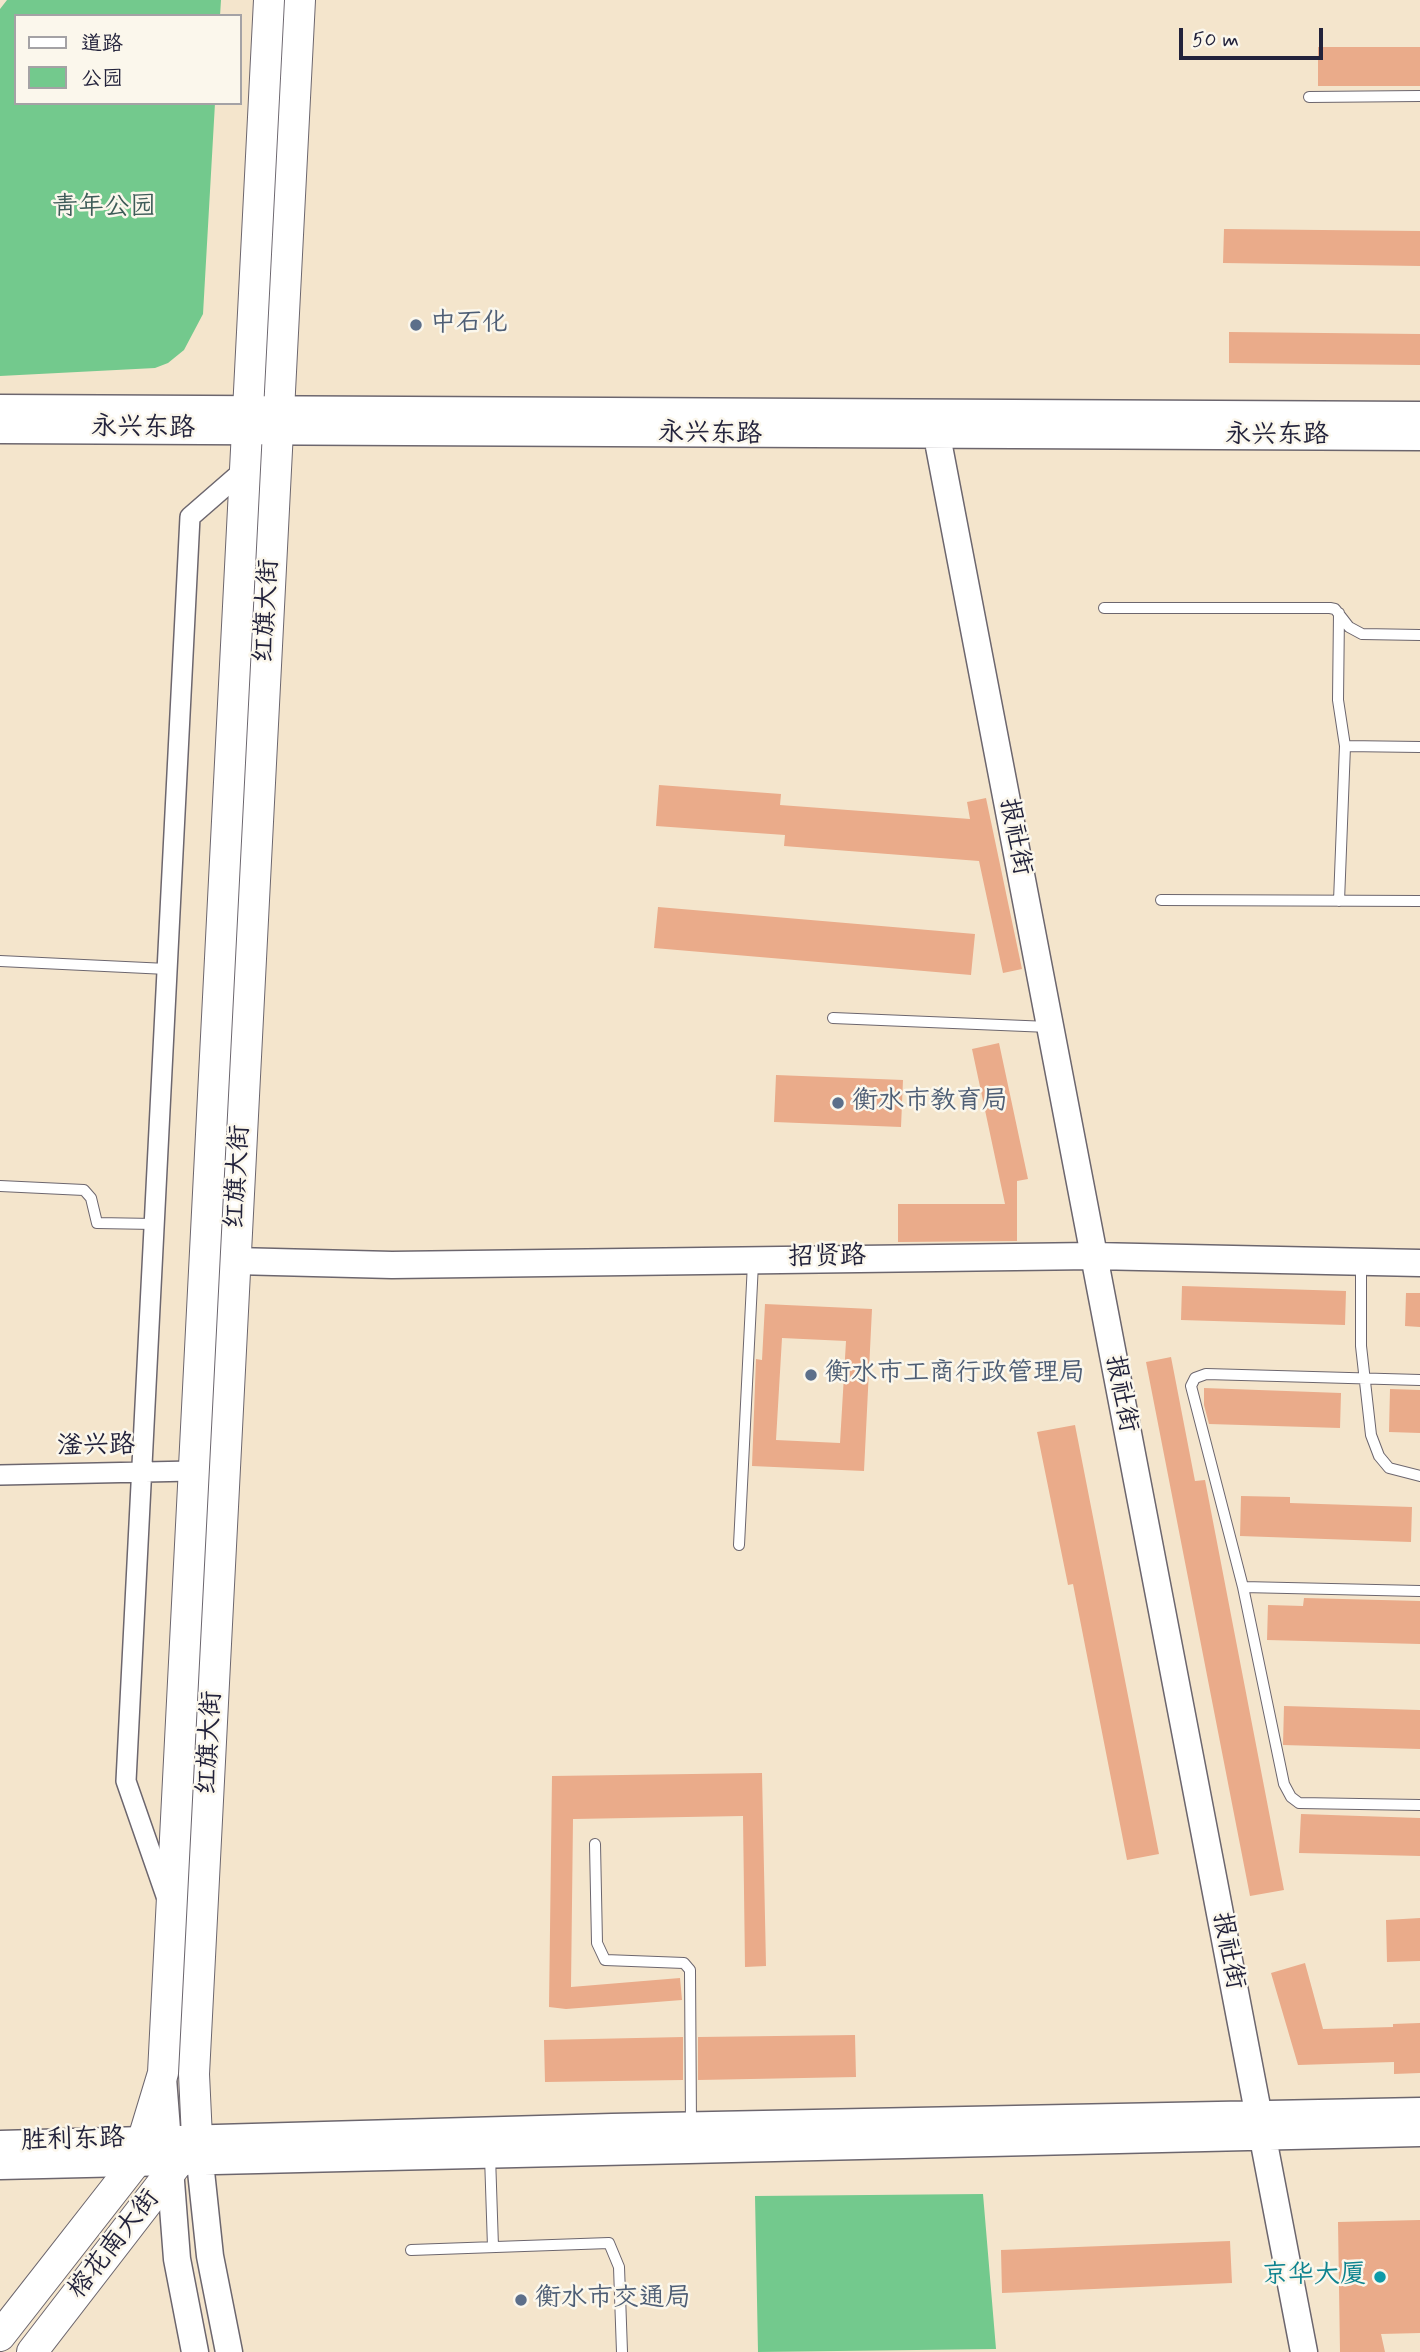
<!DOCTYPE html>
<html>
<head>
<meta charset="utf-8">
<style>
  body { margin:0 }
  #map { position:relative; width:1420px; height:2352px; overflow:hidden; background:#f4e5cc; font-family:Mynerve,"LXGW WenKai TC",sans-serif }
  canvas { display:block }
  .legend { position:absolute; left:14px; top:14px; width:228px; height:91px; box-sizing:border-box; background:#fbf7ec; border:2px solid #a4a2a5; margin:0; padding:9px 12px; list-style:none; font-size:21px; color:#22223b }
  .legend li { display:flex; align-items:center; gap:14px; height:35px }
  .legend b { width:35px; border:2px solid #a4a2a5 }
  .scale { position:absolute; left:1179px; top:28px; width:144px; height:32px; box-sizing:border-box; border:4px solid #22223b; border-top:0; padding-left:9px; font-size:21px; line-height:24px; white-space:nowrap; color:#22223b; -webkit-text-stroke:5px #fbf7ec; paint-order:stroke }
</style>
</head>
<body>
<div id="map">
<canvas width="1420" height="2352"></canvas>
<ul class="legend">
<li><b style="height:9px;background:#fff"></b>道路</li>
<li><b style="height:19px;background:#73c98d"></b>公园</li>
</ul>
<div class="scale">50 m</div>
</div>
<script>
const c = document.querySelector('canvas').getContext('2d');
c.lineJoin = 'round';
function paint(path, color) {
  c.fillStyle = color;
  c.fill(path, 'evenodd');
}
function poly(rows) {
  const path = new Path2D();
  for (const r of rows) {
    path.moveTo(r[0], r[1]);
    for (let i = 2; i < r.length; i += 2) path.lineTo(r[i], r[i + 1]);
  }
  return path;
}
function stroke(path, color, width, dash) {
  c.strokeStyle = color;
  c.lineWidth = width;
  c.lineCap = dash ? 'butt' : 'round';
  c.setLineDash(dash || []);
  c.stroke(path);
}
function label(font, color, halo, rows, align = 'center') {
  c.font = font + ' Mynerve,"LXGW WenKai TC",sans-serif';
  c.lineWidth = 5;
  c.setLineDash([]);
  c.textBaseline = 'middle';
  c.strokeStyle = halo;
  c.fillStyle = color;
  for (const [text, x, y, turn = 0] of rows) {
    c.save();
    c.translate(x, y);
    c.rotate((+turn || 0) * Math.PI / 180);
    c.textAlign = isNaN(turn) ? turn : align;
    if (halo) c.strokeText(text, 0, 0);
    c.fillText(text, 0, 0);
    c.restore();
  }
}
paint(poly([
  [7,0,221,0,220,16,16,16,16,103,215,103,203,314,184,350,168,363,155,368,0,376,0,9],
  [983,2194,996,2349,758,2352,755,2196]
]), '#73c98d');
paint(poly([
  [1318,47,1420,47,1420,86,1318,86],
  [1224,229,1420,231,1420,266,1223,263],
  [1229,332,1420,334,1420,365,1229,363],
  [659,785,781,794,780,805,970,819,967,802,986,798,1022,969,1003,973,979,861,784,846,785,835,656,826],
  [658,907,975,934,971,975,654,948],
  [999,1043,1028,1179,1017,1181,1017,1241,898,1242,898,1204,1005,1204,972,1049],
  [776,1075,903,1080,901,1127,774,1122],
  [1182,1286,1346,1291,1345,1325,1181,1320],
  [1406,1293,1420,1293,1420,1327,1405,1326],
  [765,1304,872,1309,864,1471,752,1466,756,1359,762,1360],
  [782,1338,846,1341,840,1443,776,1440],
  [1171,1357,1195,1481,1205,1480,1284,1890,1250,1896,1146,1362],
  [1204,1388,1341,1393,1340,1428,1209,1424,1204,1405],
  [1390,1389,1420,1390,1420,1433,1389,1432],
  [1075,1425,1159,1854,1127,1860,1073,1584,1068,1585,1037,1432],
  [1241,1496,1290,1497,1290,1503,1412,1507,1411,1542,1240,1536],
  [1304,1598,1420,1601,1420,1644,1267,1640,1268,1605,1303,1606],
  [1284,1706,1420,1710,1420,1749,1283,1745],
  [762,1773,766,1966,745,1967,743,1816,573,1819,571,1987,680,1978,682,2000,566,2009,549,2007,552,1776],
  [1301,1814,1420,1818,1420,1856,1299,1853],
  [1420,1918,1420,1961,1387,1962,1386,1920],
  [1305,1963,1323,2029,1393,2027,1393,2024,1420,2023,1420,2073,1394,2074,1394,2062,1298,2065,1271,1973],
  [855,2035,856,2077,698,2080,698,2037],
  [683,2037,683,2080,545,2082,544,2040],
  [1420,2220,1420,2333,1381,2334,1385,2352,1340,2352,1338,2222],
  [1230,2241,1232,2283,1002,2293,1001,2250]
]), '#eaab8a');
const lane = poly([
  [1309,97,1420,96],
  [1104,608,1330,608,1335,609,1349,627,1362,634,1420,635],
  [1345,746,1420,747],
  [1161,900,1420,901],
  [1339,901,1345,746,1338,700,1339,613],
  [0,961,167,969],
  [833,1018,1049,1027],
  [0,1186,84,1190,91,1198,97,1223,154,1224],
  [1361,1262,1361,1346,1371,1435,1379,1456,1389,1468,1420,1476],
  [1420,1380,1206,1374,1195,1378,1191,1386,1243,1587,1284,1784,1291,1797,1299,1803,1420,1805],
  [739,1545,753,1263],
  [1243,1587,1420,1591],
  [595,1844,597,1943,605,1960,684,1963,690,1970,691,2125],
  [490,2156,493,2247],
  [411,2250,609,2243,619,2267,622,2352]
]);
const street = poly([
  [0,1475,193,1471],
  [166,1896,126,1781,190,517,244,470]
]);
const secondary = poly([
  [0,408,1420,415],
  [0,430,1420,437],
  [937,436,1304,2352],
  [235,1261,392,1265,1093,1256,1420,1263],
  [163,2078,177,2259,195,2352],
  [198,2143,210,2256,229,2352],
  [0,2144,612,2127,1420,2111],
  [0,2166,1420,2133]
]);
const primary = poly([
  [0,2336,136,2162,163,2073,269,0],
  [32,2352,197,2138,194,2074,300,0]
]);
stroke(lane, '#6c666e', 12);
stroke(street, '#6c666e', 22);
stroke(secondary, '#6c666e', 29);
stroke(primary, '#6c666e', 32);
stroke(lane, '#fff', 10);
stroke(street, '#fff', 19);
stroke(secondary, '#fff', 26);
stroke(primary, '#fff', 30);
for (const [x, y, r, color] of [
  [416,325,7,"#5c6f8a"],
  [838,1103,7,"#5c6f8a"],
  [811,1375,7,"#5c6f8a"],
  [1380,2277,7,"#0f9aa8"],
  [521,2300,7,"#5c6f8a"]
]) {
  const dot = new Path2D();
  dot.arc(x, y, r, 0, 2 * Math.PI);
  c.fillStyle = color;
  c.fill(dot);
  stroke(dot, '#fbf7ec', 2.5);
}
label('26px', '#3e5c58', '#fbf7ec', [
  ["青年公园",104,209]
]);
label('26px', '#4e5e75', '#fbf7ec', [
  ["中石化",430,325],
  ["衡水市教育局",852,1103],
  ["衡水市工商行政管理局",825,1375],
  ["衡水市交通局",535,2300]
], 'left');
label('26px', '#22223b', '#fbf7ec', [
  ["永兴东路",143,429,1],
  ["永兴东路",710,435,1],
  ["永兴东路",1277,437],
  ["红旗大街",268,611,-87],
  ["报社街",1014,837,79],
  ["红旗大街",239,1177,-87],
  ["招贤路",827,1258,-1],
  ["报社街",1120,1394,79],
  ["滏兴路",96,1447,-1],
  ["红旗大街",211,1743,-87],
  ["报社街",1227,1951,79],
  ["胜利东路",73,2141,-2],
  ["榕花南大街",115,2245,-52]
]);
label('26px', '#0d838f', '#fbf7ec', [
  ["京华大厦",1366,2277]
], 'right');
</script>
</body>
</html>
